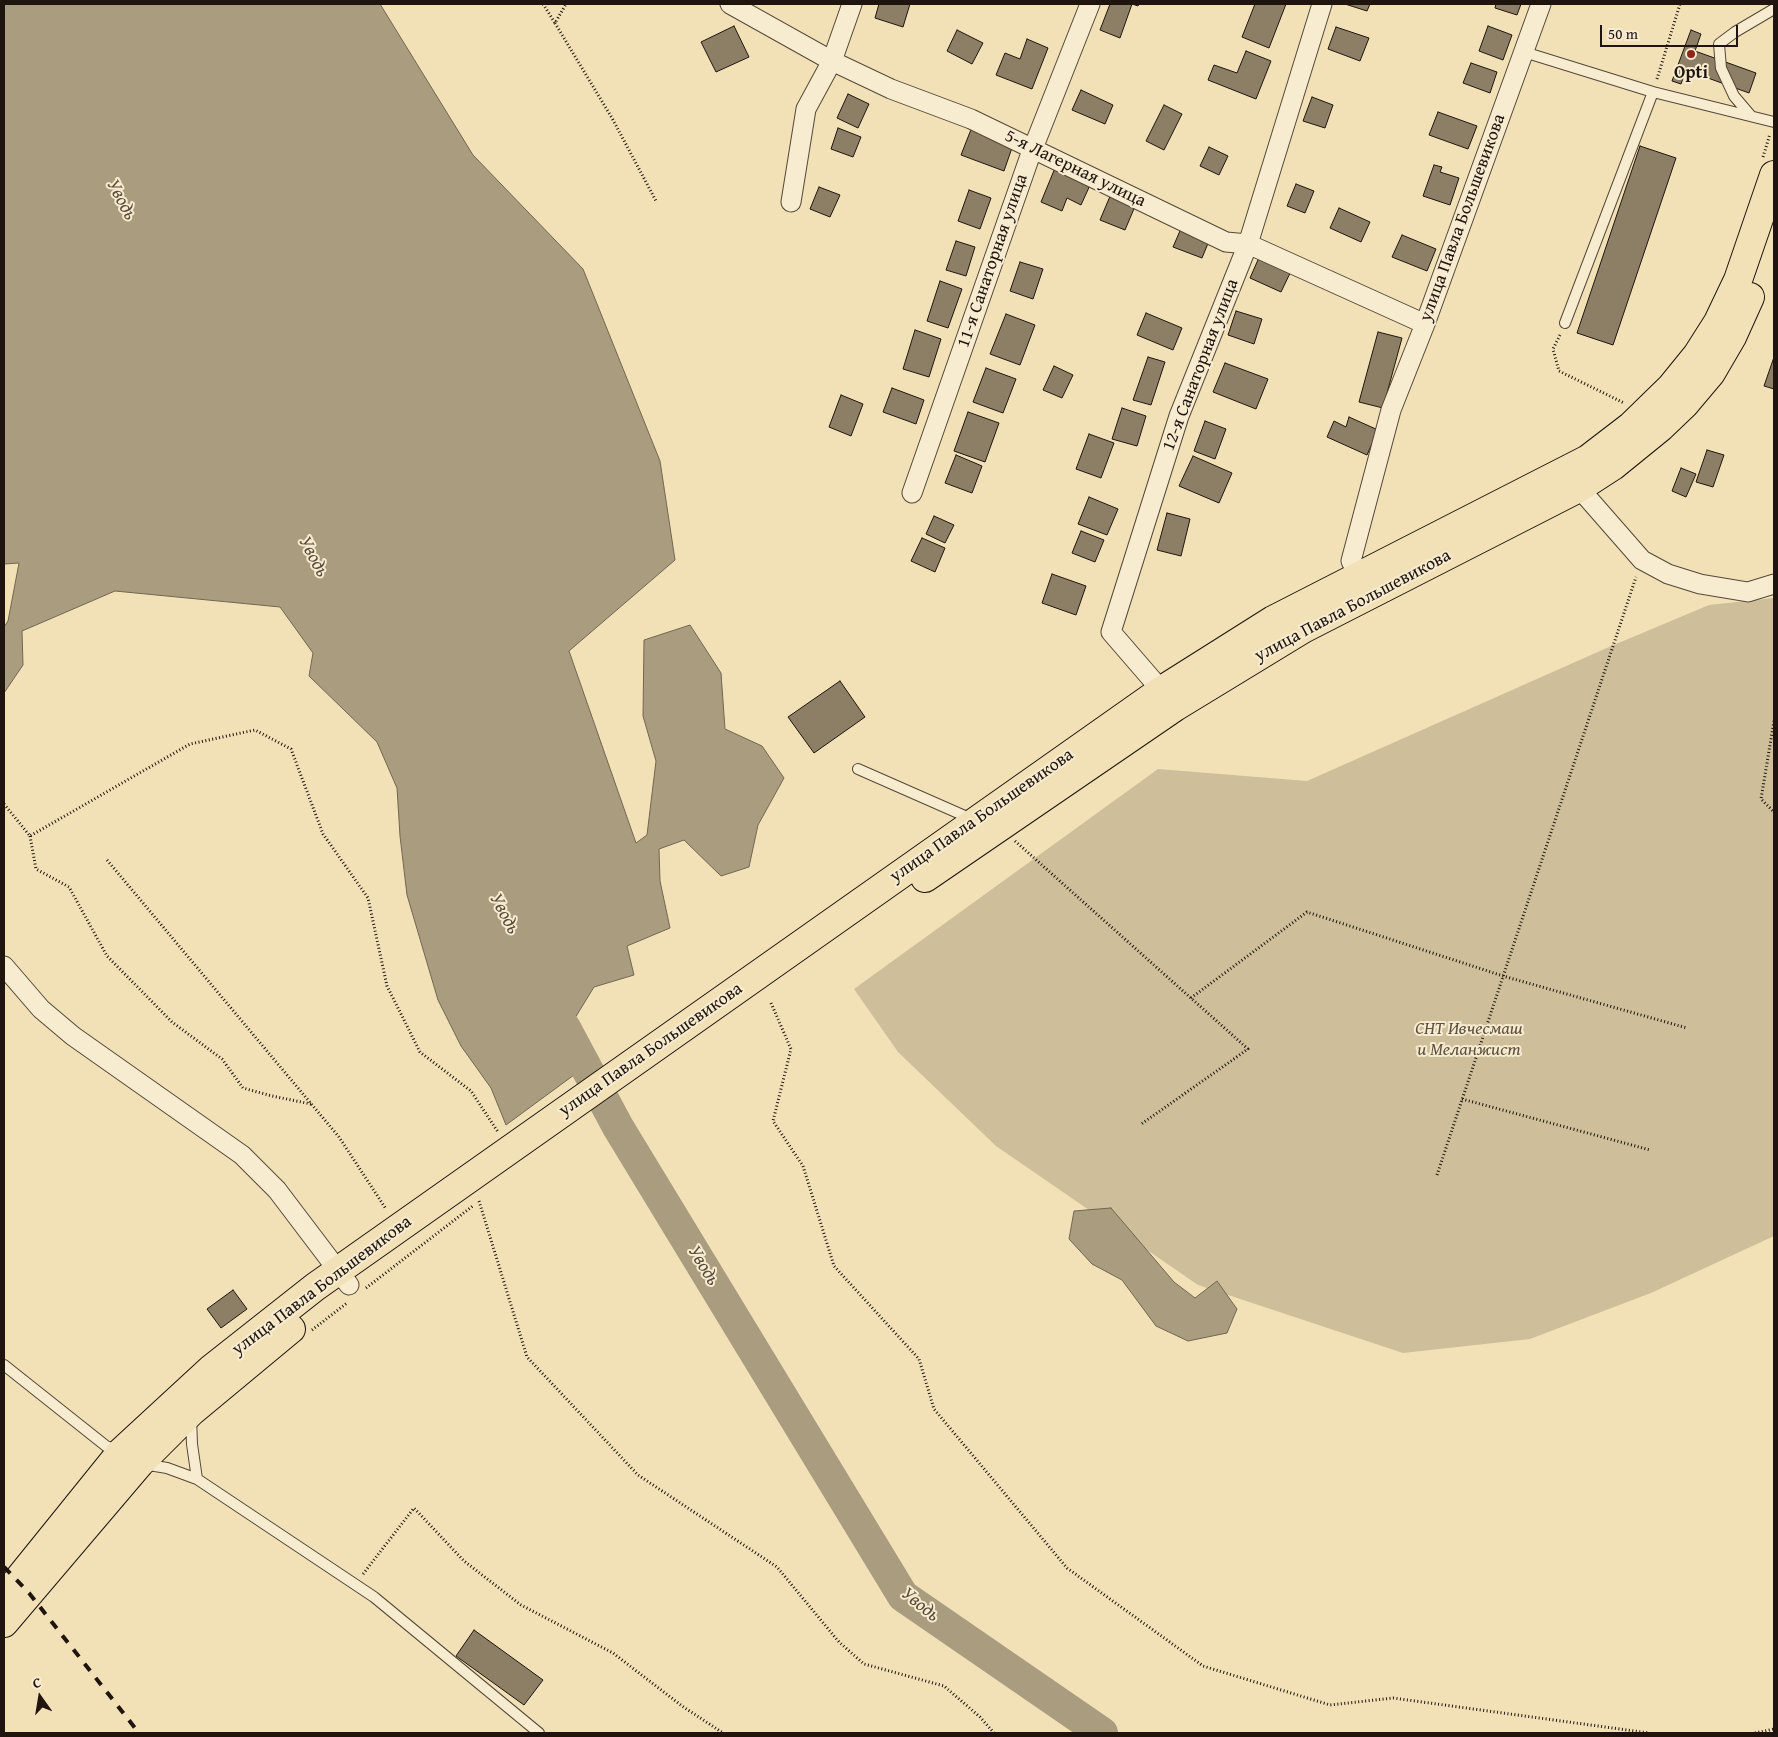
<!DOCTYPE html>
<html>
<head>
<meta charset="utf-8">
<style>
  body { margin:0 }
  #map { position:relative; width:1778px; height:1737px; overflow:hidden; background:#f2e1b7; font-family:"Gentium Book Plus",serif }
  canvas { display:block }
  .frame { position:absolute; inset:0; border:5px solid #1f150e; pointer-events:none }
  .north { position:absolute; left:15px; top:1672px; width:50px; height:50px; -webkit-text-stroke:4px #f7ecd0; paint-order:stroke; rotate:347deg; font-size:14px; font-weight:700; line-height:20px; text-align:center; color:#1f150e }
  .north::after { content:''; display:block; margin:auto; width:18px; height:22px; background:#1f150e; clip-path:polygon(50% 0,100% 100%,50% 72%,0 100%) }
  .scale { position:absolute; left:1600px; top:25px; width:138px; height:22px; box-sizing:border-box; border:2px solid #1f150e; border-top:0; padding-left:6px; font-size:15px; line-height:18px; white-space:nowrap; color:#1f150e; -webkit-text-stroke:4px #f7ecd0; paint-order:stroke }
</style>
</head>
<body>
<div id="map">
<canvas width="1778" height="1737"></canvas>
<div class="frame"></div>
<div class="north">С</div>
<div class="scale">50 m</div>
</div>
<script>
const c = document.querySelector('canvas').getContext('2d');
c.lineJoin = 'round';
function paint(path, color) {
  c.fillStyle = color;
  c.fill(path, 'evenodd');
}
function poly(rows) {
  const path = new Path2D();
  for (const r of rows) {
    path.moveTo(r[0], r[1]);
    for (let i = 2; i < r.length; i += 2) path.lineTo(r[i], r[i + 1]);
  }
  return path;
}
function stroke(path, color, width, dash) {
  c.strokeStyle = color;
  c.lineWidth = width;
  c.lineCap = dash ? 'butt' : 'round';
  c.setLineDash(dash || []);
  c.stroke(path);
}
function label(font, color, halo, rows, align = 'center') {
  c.font = font + ' "Gentium Book Plus",serif';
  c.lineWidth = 4;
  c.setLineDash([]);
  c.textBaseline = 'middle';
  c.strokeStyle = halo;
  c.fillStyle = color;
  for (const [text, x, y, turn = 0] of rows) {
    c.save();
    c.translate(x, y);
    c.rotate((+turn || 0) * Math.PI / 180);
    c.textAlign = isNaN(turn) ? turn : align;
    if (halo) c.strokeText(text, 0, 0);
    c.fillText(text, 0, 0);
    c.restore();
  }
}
paint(poly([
  [1774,598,1774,1236,1651,1293,1530,1339,1403,1353,1198,1285,996,1146,898,1052,854,989,1158,769,1307,781,1609,647,1709,605]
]), '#cebe9a');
const water = poly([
  [4,4,380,4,473,155,583,269,660,461,675,560,569,651,636,843,647,835,656,761,643,716,644,640,690,625,721,673,725,729,762,746,784,778,758,825,749,867,721,876,684,840,659,849,660,881,670,928,627,946,634,975,594,987,575,1018,593,1061,506,1125,491,1088,461,1046,438,1000,407,895,400,836,397,788,377,742,309,676,313,653,280,607,115,591,22,631,23,665,4,693,4,627,8,621,19,563,4,564,4,4],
  [1111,1208,1174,1282,1195,1298,1217,1281,1237,1309,1227,1333,1188,1341,1156,1326,1122,1280,1092,1264,1069,1239,1074,1211,1111,1208]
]);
paint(water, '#aa9c7e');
stroke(water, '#726651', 1);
stroke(poly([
  [565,1028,618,1127,903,1596,1102,1733]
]), '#aa9c7e', 32);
const building = poly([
  [879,4,910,4,903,27,875,18,879,4],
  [1110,4,1139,4,1138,6,1132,4,1120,38,1100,30,1110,4],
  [1255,4,1286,4,1269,48,1242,37,1255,4],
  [1345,4,1370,4,1367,11,1345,4],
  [1496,4,1521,4,1517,15,1495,8,1496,4],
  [734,26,749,57,716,72,701,42,734,26],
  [1488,26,1512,35,1503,60,1479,51,1488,26],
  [1336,27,1369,38,1360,61,1328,49,1336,27],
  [957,30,983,43,972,64,947,51,957,30],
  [1691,30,1701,34,1695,51,1756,73,1749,93,1686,70,1681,84,1672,81,1691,30],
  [1027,39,1048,48,1032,89,996,75,1005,53,1020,59,1027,39],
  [1246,51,1271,61,1256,99,1208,80,1214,65,1237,73,1246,51],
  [1471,63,1497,72,1490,93,1463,83,1471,63],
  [1081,90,1113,105,1105,124,1072,110,1081,90],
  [848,94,869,104,858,128,837,118,848,94],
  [1312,97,1333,105,1325,128,1303,121,1312,97],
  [1164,105,1182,114,1164,150,1146,141,1164,105],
  [1438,112,1477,126,1468,149,1429,135,1438,112],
  [972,127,1014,142,1004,171,961,155,972,127],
  [838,128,861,137,853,157,831,149,838,128],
  [1640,146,1676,158,1613,345,1577,333,1640,146],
  [1209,147,1228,156,1219,175,1200,166,1209,147],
  [1434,165,1442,167,1440,172,1459,178,1450,205,1423,196,1434,165],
  [1055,168,1091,183,1081,205,1067,198,1062,211,1041,202,1055,168],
  [1296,184,1314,191,1305,213,1287,206,1296,184],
  [819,187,840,195,830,217,810,209,819,187],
  [969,190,991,198,980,229,958,221,969,190],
  [1111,194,1136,204,1125,230,1100,220,1111,194],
  [1339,208,1370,222,1361,242,1330,228,1339,208],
  [1183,224,1211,236,1202,258,1173,247,1183,224],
  [1402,235,1436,249,1427,271,1392,257,1402,235],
  [956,241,975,247,966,276,946,270,956,241],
  [1261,253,1293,267,1281,292,1250,278,1261,253],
  [1020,262,1043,269,1033,299,1010,291,1020,262],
  [940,281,962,289,948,328,927,321,940,281],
  [1236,311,1262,319,1254,344,1228,335,1236,311],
  [1146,313,1182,328,1173,350,1137,335,1146,313],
  [1006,314,1035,325,1020,365,990,354,1006,314],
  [915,330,941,339,929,377,903,369,915,330],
  [1378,332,1402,338,1383,408,1359,402,1378,332],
  [1148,357,1165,362,1151,405,1133,400,1148,357],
  [1774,357,1774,389,1764,386,1774,357],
  [1225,363,1268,379,1256,409,1213,392,1225,363],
  [1054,366,1073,375,1062,398,1043,390,1054,366],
  [986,368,1016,379,1003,413,973,402,986,368],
  [892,388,924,400,916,424,883,412,892,388],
  [841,395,863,404,851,436,829,427,841,395],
  [1122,408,1146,416,1137,446,1112,439,1122,408],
  [968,412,999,423,985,462,954,451,968,412],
  [1349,417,1378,430,1367,455,1327,437,1334,421,1346,427,1349,417],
  [1205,421,1226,429,1215,459,1194,451,1205,421],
  [1089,434,1114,443,1101,478,1076,469,1089,434],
  [1707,450,1724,455,1713,487,1696,482,1707,450],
  [956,455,982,466,972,493,945,483,956,455],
  [1193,456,1232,473,1219,503,1179,486,1193,456],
  [1681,468,1696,474,1686,497,1672,491,1681,468],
  [1089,497,1118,509,1107,535,1078,524,1089,497],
  [1167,513,1190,519,1181,556,1157,550,1167,513],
  [934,516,954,525,945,543,926,534,934,516],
  [1081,531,1104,540,1095,562,1072,553,1081,531],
  [922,538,945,548,935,572,911,561,922,538],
  [1052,574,1086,586,1076,615,1042,603,1052,574],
  [840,681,865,717,814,753,788,717,840,681],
  [233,1290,247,1309,221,1328,207,1309,233,1290],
  [474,1630,543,1680,524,1705,456,1656,474,1630]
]);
paint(building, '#8d7f66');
stroke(building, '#1f150e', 1);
const lane = poly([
  [1524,52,1653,92],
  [1751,116,1734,96,1721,68,1719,44,1735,32,1774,9],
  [1565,323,1653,92,1774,122],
  [858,769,974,820],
  [4,1365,106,1446,119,1451],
  [191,1417,192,1444,197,1479,374,1597,539,1733],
  [143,1464,167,1468,197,1479]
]);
const street = poly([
  [730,4,832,61,891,89,971,119,1226,242,1248,244,1425,324],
  [791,202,806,109,832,61,852,4],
  [1579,488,1642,560,1668,574,1700,584,1748,592,1774,584],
  [912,493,1030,156,1090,4],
  [1359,576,1351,561,1391,410,1425,324,1541,4],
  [1168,698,1111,632,1179,416,1248,244,1322,4],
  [4,966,41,1009,73,1036,242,1155,277,1190,349,1285]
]);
const primary = poly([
  [925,878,1175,707,1303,629,1579,488,1613,466,1661,427,1684,405,1711,373,1732,337,1750,297],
  [4,1597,121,1452,211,1369,315,1287,1162,690,1273,620,1588,459,1631,426,1671,387,1697,355,1718,322,1738,280,1774,175],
  [4,1623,140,1463,191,1412,291,1329]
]);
stroke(lane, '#544838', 12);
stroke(street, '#544838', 21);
stroke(primary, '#1f150e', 30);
stroke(poly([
  [543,4,555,23,566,4],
  [555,23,612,118,656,201],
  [1657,79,1680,4],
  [1763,157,1770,134],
  [1560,335,1553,349,1559,371,1624,403],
  [1774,721,1761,799,1774,812],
  [4,804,30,836,190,744,255,730,291,749,323,834,368,898,387,986,420,1052,471,1091,498,1132],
  [30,836,36,869,69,887,107,956,172,1022,222,1059,243,1088,272,1096,311,1104],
  [1015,841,1248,1049,1140,1125],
  [107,860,339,1137,386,1209],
  [1191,998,1307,912,1503,976,1687,1028],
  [771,1003,791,1049,773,1121,803,1166,834,1266,919,1359,934,1409,1067,1568,1203,1666,1330,1705,1393,1698,1649,1733],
  [1462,1099,1650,1150],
  [1437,1175,1636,577],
  [479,1201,527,1357,638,1475,777,1567,839,1642,864,1664,944,1686,980,1717,994,1733],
  [366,1288,474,1205],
  [312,1330,347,1303],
  [363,1574,414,1508,464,1561,521,1605,613,1653,682,1706,723,1733],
  [1755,1733,1774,1729]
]), '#1f150e', 3, [1, 2.5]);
stroke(lane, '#f7ecd0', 10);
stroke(street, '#f7ecd0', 19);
stroke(primary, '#f2e1b7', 28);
stroke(poly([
  [4,1567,29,1593,139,1733]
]), '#1f150e', 4, [9, 9]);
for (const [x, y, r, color] of [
  [1691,54,5,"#8f2418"]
]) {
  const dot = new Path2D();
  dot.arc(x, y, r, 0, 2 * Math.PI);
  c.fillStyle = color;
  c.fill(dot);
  stroke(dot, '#f7ecd0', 2);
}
label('bold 18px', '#1f150e', '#f7ecd0', [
  ["Opti",1691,73]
]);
label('18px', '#1f150e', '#f7ecd0', [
  ["5-я Лагерная улица",1075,169,26],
  ["улица Павла Большевикова",1463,218,-70],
  ["11-я Санаторная улица",993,261,-71],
  ["12-я Санаторная улица",1201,365,-69],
  ["улица Павла Большевикова",1353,606,-28],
  ["улица Павла Большевикова",982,816,-35],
  ["улица Павла Большевикова",651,1050,-35],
  ["улица Павла Большевикова",322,1286,-37]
]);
label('italic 18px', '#5c503f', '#f7ecd0', [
  ["СНТ Ивчесмаш",1469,1029],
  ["и Меланжист",1469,1050]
]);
label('italic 19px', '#574b3b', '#f7ecd0', [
  ["Уводь",121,200,62],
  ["Уводь",313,557,62],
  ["Уводь",504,914,62],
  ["Уводь",703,1266,59],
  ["Уводь",920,1605,39]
]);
</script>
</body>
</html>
